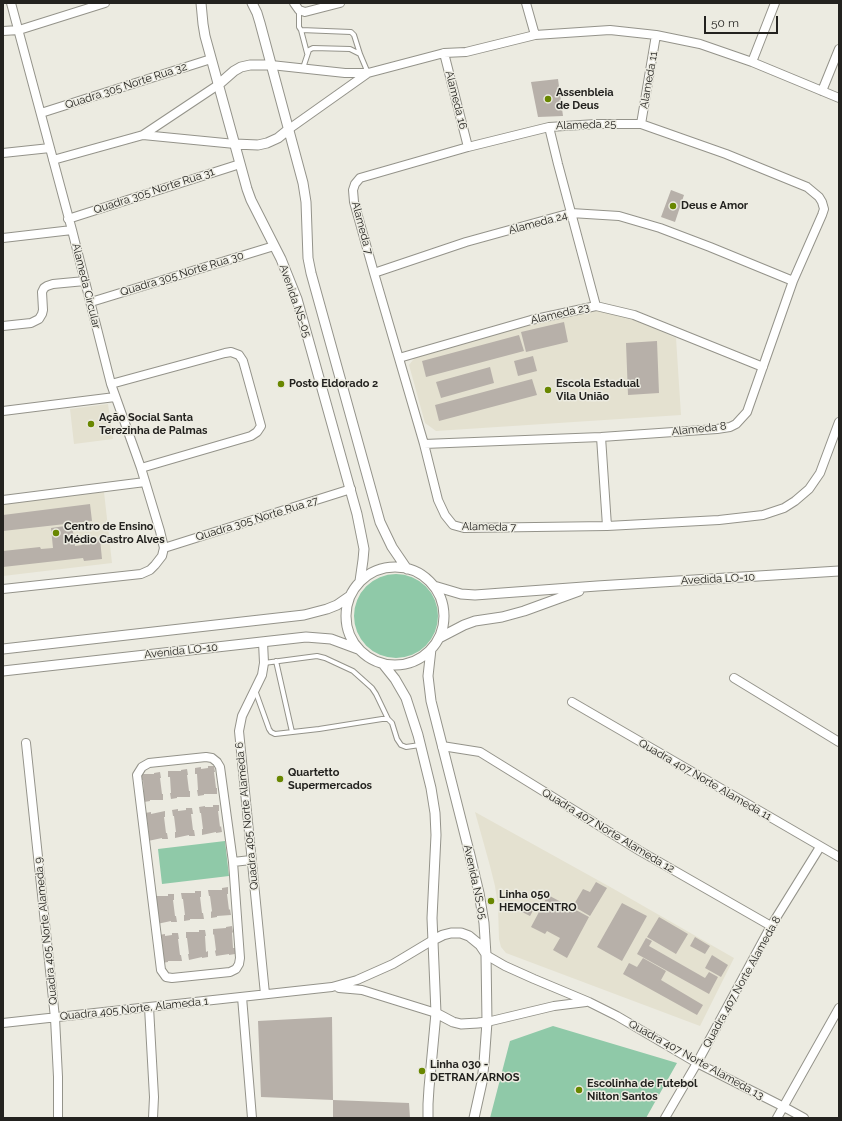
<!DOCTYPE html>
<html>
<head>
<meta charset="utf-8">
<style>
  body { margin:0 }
  #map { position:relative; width:842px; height:1121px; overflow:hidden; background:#ecebe1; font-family:Raleway,sans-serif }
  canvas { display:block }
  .frame { position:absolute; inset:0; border:4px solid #23221f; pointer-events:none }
  .scale { position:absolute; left:704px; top:16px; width:74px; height:18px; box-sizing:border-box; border:2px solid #23221f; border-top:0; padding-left:5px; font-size:12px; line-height:14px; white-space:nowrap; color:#23221f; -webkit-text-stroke:3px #ecebe1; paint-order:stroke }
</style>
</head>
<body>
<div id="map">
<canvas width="842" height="1121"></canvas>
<div class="frame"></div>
<div class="scale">50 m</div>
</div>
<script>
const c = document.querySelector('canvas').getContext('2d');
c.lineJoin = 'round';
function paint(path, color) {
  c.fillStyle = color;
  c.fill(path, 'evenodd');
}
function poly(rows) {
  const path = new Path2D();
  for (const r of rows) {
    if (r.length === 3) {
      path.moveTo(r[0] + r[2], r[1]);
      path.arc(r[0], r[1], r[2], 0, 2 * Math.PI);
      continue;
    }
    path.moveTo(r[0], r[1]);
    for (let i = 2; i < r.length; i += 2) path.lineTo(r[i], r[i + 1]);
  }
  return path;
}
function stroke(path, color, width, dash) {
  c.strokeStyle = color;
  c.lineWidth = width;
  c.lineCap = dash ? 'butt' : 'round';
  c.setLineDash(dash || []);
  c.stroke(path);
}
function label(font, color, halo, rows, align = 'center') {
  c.font = font + ' Raleway,sans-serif';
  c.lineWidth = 3;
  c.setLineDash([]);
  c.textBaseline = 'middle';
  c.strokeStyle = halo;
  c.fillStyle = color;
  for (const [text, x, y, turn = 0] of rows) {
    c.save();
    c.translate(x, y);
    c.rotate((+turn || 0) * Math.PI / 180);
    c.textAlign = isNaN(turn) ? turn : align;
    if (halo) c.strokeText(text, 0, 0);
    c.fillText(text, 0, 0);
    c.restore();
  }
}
paint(poly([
  [596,310,633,319,676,338,681,415,436,431,425,423,409,365,416,356,530,324],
  [108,404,113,439,74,444,70,409],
  [104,492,112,563,3,576,3,504],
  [475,812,612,888,734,958,700,1026,506,953,501,947,499,939,498,906,495,886,490,866]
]), '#e4e1d0');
paint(poly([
  [396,616,42],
  [225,841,229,876,162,884,158,849],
  [553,1026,677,1063,646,1118,490,1118,510,1041]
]), '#8fc9a8');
paint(poly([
  [558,79,563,116,538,117,531,82],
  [671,190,684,195,675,222,661,217],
  [564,322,568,342,526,352,521,332],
  [519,335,524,351,426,377,422,361],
  [657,341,659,393,628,395,626,343],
  [533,356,537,371,518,376,514,361],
  [490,367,494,383,441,398,436,382],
  [532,379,537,395,439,421,435,405],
  [90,504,92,521,3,531,3,515],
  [72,525,75,546,82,545,81,541,100,539,102,559,84,561,83,558,3,567,3,551,40,547,41,549,53,548,51,528],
  [208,766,214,766,215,772,214,772,216,788,217,788,217,794,204,794,204,795,198,796,197,790,198,790,197,774,195,774,195,768,201,767,201,769,208,768],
  [187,769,188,775,187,775,189,791,190,791,190,797,177,797,177,798,171,799,170,793,171,793,170,777,168,777,168,771,181,771,181,770],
  [160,772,161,778,160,778,162,794,163,794,163,800,150,800,150,801,144,802,143,796,144,796,143,780,141,780,141,774,154,774,154,773],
  [213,805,219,805,219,811,218,811,220,827,221,826,222,832,216,833,216,832,202,835,202,829,203,829,201,813,200,813,199,807,205,806,205,807,213,807],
  [186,808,192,808,193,814,191,814,193,830,194,830,195,836,189,836,189,835,175,838,175,832,176,832,174,816,173,816,172,810,178,809,178,811,186,810],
  [165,811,165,817,164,817,166,833,167,833,168,839,162,839,162,838,148,841,148,835,149,835,147,819,146,819,145,813,151,812,151,814],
  [596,882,607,888,590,916,573,906,583,889,590,892],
  [228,887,228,894,227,894,229,910,230,909,231,915,217,916,217,917,211,918,211,912,212,911,210,896,209,896,208,890,222,890,222,888],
  [195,891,201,891,201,897,200,897,202,913,203,913,204,919,190,919,190,920,184,921,184,915,185,915,183,899,182,899,181,893,195,893],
  [168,894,174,894,174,900,173,900,175,916,176,916,177,922,171,922,171,921,157,924,154,896,168,896],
  [548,895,589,917,567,958,553,950,560,938,547,931,545,934,531,927],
  [527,903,535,907,530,916,522,912],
  [622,903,647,916,622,961,597,947],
  [659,917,688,934,676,954,647,937],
  [232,926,233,932,232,933,233,948,235,948,235,954,229,955,229,954,216,956,215,951,216,950,214,934,213,935,213,929,226,928,226,927],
  [199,930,205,930,206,936,205,936,206,952,208,951,208,957,202,958,202,957,189,960,188,954,189,954,187,938,186,938,186,932,199,932],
  [172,933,178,933,179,939,178,939,180,955,181,955,182,961,168,961,168,962,162,963,159,935,165,934,165,936,172,935],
  [695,937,710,946,705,954,690,946],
  [646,938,652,941,649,946,705,978,709,972,718,977,709,994,637,954],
  [712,955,728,965,721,977,705,968],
  [643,958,666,971,661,980,703,1005,697,1015,623,974,629,963,637,967],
  [332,1017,333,1100,261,1097,258,1021],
  [333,1100,409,1103,410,1118,333,1118]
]), '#b7b0a9');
const service = poly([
  [299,10,299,27,301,30,351,32,354,35,360,54],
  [301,30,307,53],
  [303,68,309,50,313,48,350,49,360,54,368,73],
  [276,661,292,732],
  [264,663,317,656,325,658,353,671,372,688,376,694,388,719],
  [255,690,269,729,271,732,275,734,319,729,382,719,388,719,392,723,397,739,401,745,406,747,420,745]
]);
const minor = poly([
  [294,3,299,10,305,12,340,3],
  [526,3,535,35],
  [3,31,19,30,105,3],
  [444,53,468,147],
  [752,62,775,3],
  [271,65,345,73,368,73,444,53,466,52,535,35,610,30,656,35,700,44,752,62,839,98],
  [822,91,839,49],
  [41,113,211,59],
  [641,124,656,35],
  [549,127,558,164,596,306],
  [289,129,368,73],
  [143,135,235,144],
  [3,153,50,148],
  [53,160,143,135,218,85],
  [68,219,240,164],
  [3,238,72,230],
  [374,273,466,242,571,213,619,216,660,228,710,247,793,281],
  [91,302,274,246],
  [3,326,31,323,39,319,42,314,43,310,42,292,44,288,47,286,53,284,85,281],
  [399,358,531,320,596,306,634,315,763,367],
  [111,384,225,353,231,352,239,355,243,361,245,368,261,426,257,432,251,436,141,468],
  [3,411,115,397],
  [601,437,607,526],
  [424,444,601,437,717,429,730,427,736,424,747,412,793,281,822,215,824,209,822,202,819,197,807,187,726,154,641,124,596,124,549,127,468,147,360,178,355,184,353,190,354,202,374,273,424,444,438,500,445,515,453,525,464,528,607,526,719,520,763,515,784,508,795,501,809,489,820,473,839,422],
  [3,500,145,482],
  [164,548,351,489],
  [3,589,141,574,150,570,155,565,162,556,164,548,160,531,141,468,111,384,72,230,11,3],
  [263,642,264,663,262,675,242,716,239,731,265,994],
  [734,678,839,742],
  [572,702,839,857],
  [26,743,55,1018,58,1077,58,1118],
  [442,746,480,752,640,851,771,926],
  [206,757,212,758,217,762,220,767,233,862,240,958,239,964,236,969,230,972,172,978,166,977,161,970,137,775,142,767,149,763,206,757],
  [233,862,251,860],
  [486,955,505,966,534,979,589,1002,617,1016,697,1063,784,1107,804,1118],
  [339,988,362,990,436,1013],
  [242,997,252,1118],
  [149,1007,154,1097,153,1118],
  [487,1022,554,1006,586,1002],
  [3,1023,332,987,357,980,393,964,433,940],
  [665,1118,697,1063,771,926,820,847],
  [777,1118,839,1008]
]);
const tertiary = poly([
  [201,3,203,24,205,36,247,189,251,200,281,259,297,299,357,514,364,549,363,560,360,581],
  [252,3,257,13,260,23,303,183,306,202,308,258,311,273,380,522,392,547,407,569],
  [218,85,234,71,241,67,250,65,271,65],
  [235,144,258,145,267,143,278,138,289,129],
  [395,616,49],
  [434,586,461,594,475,595,597,586,839,571],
  [439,638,464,625,475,621,502,617,524,611,579,591],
  [3,649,304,615,327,609,337,605,350,596],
  [431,649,428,676,431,701,470,855,479,893,484,923,486,955,487,1022,484,1063,482,1082,474,1118],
  [383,664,395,679,406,698,418,735,431,788,435,813,436,835,432,918,436,1013,429,1088,428,1104,428,1118],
  [3,671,306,637,331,639,358,649],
  [433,940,443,935,451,933,461,933,469,936,480,945,486,954],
  [436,1013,453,1022,461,1024,478,1023,487,1022]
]);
stroke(service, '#94938a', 6);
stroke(minor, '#94938a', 10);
stroke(tertiary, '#94938a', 11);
stroke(service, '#fff', 4);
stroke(minor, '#fff', 8);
stroke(tertiary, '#fff', 9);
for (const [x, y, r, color] of [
  [548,99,4,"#698700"],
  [673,206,4,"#698700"],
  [281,384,4,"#698700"],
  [548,390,4,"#698700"],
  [91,424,4,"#698700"],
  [56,533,4,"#698700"],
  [280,779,4,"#698700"],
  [491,901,4,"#698700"],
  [422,1071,4,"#698700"],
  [579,1090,4,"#698700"]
]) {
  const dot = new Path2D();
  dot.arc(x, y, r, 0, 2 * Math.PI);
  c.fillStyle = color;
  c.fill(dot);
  stroke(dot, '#ecebe1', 1.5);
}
label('11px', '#23221f', '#ecebe1', [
  ["Alameda 11",649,80,-80],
  ["Quadra 305 Norte Rua 32",126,86,-18],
  ["Alameda 16",456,100,76],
  ["Alameda 25",586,125,-2],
  ["Quadra 305 Norte Rua 31",154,191,-18],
  ["Alameda 24",538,223,-15],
  ["Alameda 7",362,228,75],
  ["Quadra 305 Norte Rua 30",182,274,-17],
  ["Alameda Circular",86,286,76],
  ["Avenida NS-05",295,301,71],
  ["Alameda 23",560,314,-13],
  ["Alameda 8",699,429,-6],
  ["Quadra 305 Norte Rua 27",257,519,-17],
  ["Alameda 7",489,527,1],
  ["Avedida LO-10",718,579,-3],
  ["Avenida LO-10",181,651,-6],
  ["Quadra 407 Norte Alameda 11",705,780,30],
  ["Quadra 405 Norte Alameda 6",247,816,-96],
  ["Quadra 407 Norte Alameda 12",608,831,31],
  ["Avenida NS-05",475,882,78],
  ["Quadra 405 Norte Alameda 9",46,931,-96],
  ["Quadra 407 Norte Alameda 8",742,982,-61],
  ["Quadra 405 Norte, Alameda 1",134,1009,-6],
  ["Quadra 407 Norte Alameda 13",696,1060,29]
]);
label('bold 11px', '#23221f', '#ecebe1', [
  ["Assenbleia",556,93],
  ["de Deus",556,106],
  ["Deus e Amor",681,206],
  ["Posto Eldorado 2",289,384],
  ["Escola Estadual",556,384],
  ["Vila União",556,397],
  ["Ação Social Santa",99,418],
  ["Terezinha de Palmas",99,431],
  ["Centro de Ensino",64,527],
  ["Médio Castro Alves",64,540],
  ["Quartetto",288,773],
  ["Supermercados",288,786],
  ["Linha 050",499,895],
  ["HEMOCENTRO",499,908],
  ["Linha 030 -",430,1065],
  ["DETRAN/ARNOS",430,1078],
  ["Escolinha de Futebol",587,1084],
  ["Nilton Santos",587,1097]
], 'left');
</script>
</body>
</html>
